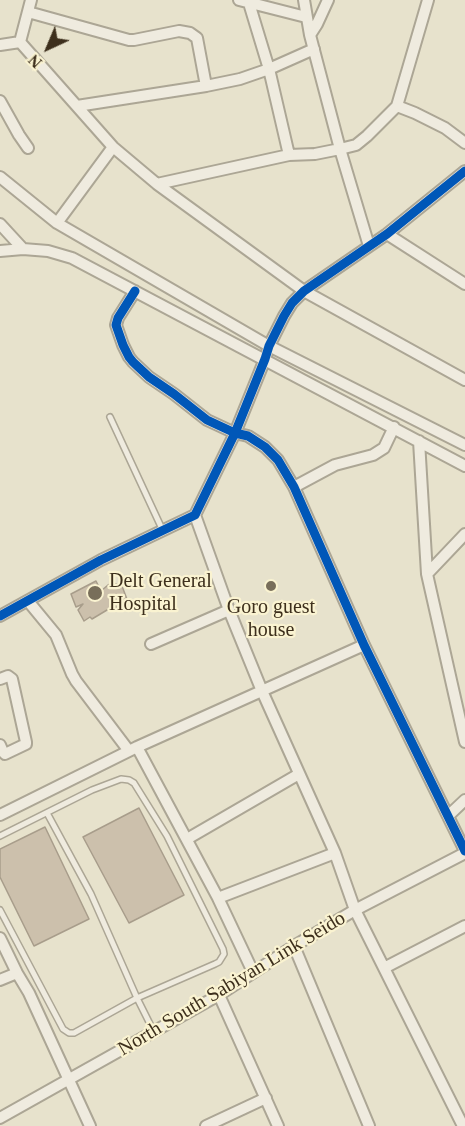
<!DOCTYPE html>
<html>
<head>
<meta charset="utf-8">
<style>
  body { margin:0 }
  #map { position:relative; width:465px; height:1126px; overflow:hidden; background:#e7e2cc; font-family:"Times New Roman",serif }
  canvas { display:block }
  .north { position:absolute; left:18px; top:18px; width:60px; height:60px; -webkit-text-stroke:4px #faf3d1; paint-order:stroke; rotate:224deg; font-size:16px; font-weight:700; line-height:24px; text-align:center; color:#3d2f1c }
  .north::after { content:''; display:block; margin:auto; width:21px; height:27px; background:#3d2f1c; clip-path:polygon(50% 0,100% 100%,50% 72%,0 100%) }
</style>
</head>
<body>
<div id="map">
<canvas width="465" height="1126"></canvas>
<div class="north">N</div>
</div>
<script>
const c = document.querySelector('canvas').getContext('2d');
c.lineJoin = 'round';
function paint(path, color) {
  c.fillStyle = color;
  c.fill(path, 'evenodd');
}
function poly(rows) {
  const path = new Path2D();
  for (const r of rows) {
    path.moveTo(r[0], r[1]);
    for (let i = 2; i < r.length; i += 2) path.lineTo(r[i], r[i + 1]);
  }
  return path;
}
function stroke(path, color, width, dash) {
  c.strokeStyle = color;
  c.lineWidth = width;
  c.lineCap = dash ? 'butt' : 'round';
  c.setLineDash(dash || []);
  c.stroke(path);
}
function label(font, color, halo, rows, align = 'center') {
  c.font = font + ' "Times New Roman",serif';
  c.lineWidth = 4.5;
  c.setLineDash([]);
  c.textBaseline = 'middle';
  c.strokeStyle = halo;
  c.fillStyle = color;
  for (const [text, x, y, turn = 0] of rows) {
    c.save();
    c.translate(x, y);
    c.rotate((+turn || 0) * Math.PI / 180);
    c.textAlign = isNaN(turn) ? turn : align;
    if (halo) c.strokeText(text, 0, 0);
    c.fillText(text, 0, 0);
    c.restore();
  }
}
const building = poly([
  [96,581,101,591,108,585,113,583,122,586,128,602,110,611,107,610,92,619,90,617,84,621,78,610,83,604,76,607,71,594,96,581],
  [139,808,184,895,129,923,83,837,139,808],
  [45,827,89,919,34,946,0,877,0,849,45,827]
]);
paint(building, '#ccc0ac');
stroke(building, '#a89d8b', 1.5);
const lane = poly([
  [110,417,163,531],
  [47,813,91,894,137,998,154,1032],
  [0,836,92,790,121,779,129,780,134,783,167,836,223,949,224,954,219,962,215,964,137,998,74,1033,69,1033,63,1029,0,910]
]);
const street = poly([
  [31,0,20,42,113,147,157,184,304,291,465,380],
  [239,0,306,17],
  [304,0,310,35,340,149,369,246],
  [249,3,269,69,289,155],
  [28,12,129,40,134,40,179,31,190,33,197,38,206,86],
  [310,35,317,24,328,0],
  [0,45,20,42],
  [0,101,19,135,28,148],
  [77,106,206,86,240,79,269,69,314,49],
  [397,106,415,113,445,128,465,143],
  [0,177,57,223,269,346,465,445],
  [157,184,289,155,315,154,340,149,356,145,367,136,397,106,428,0],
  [57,223,113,147],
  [0,224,23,249],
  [387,234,465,284],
  [0,251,23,249,48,251,72,258,465,466],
  [135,291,118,318,116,325,123,345,129,357,133,362,149,377,174,394,207,420,235,433,248,436,265,447,278,460,294,487,364,645,465,851],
  [419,441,427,574,465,742],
  [294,487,335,465,373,455,384,448,394,427],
  [195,515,229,610,262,691,335,853,355,910,463,1126],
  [427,574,465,534],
  [28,601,56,635,72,674,76,681,129,751],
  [0,616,101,560,195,515,235,433,265,359,269,346,284,316,292,303,304,291,387,234,465,171],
  [151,644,229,610],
  [0,679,8,676,12,679,26,742,26,744,5,754,3,752,0,745],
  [137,747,218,898,253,972],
  [0,815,137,747,364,645],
  [448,816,465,800],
  [187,839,299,774],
  [218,898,335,853],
  [0,938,17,973,29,993,90,1126],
  [294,946,369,1126],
  [384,968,465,926],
  [0,980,17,973],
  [219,995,278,1126],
  [0,1118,219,995,294,946,355,910,465,853],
  [206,1126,266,1098]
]);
stroke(lane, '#aca695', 8);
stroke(street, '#aca695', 14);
stroke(lane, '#efebdf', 5);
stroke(street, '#efebdf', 10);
stroke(poly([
  [135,291,118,318,116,325,123,345,129,357,133,362,149,377,174,394,207,420,235,433,248,436,265,447,278,460,294,487,364,645,465,851],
  [0,616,101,560,195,515,235,433,265,359,269,346,284,316,292,303,304,291,387,234,465,171]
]), '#0057b8', 9);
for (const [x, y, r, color] of [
  [271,586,6,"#786e5a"],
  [95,593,8,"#786e5a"]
]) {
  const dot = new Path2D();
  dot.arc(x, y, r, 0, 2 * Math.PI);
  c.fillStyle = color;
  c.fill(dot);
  stroke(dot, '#faf3d1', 2);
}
label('20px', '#3d2f1c', '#faf3d1', [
  ["Delt General",109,582],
  ["Hospital",109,605],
  ["Goro guest",271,608,"center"],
  ["house",271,631,"center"]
], 'left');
label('20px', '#3d2f1c', '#faf3d1', [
  ["North South Sabiyan Link Seido",232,984,-31]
]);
</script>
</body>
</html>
